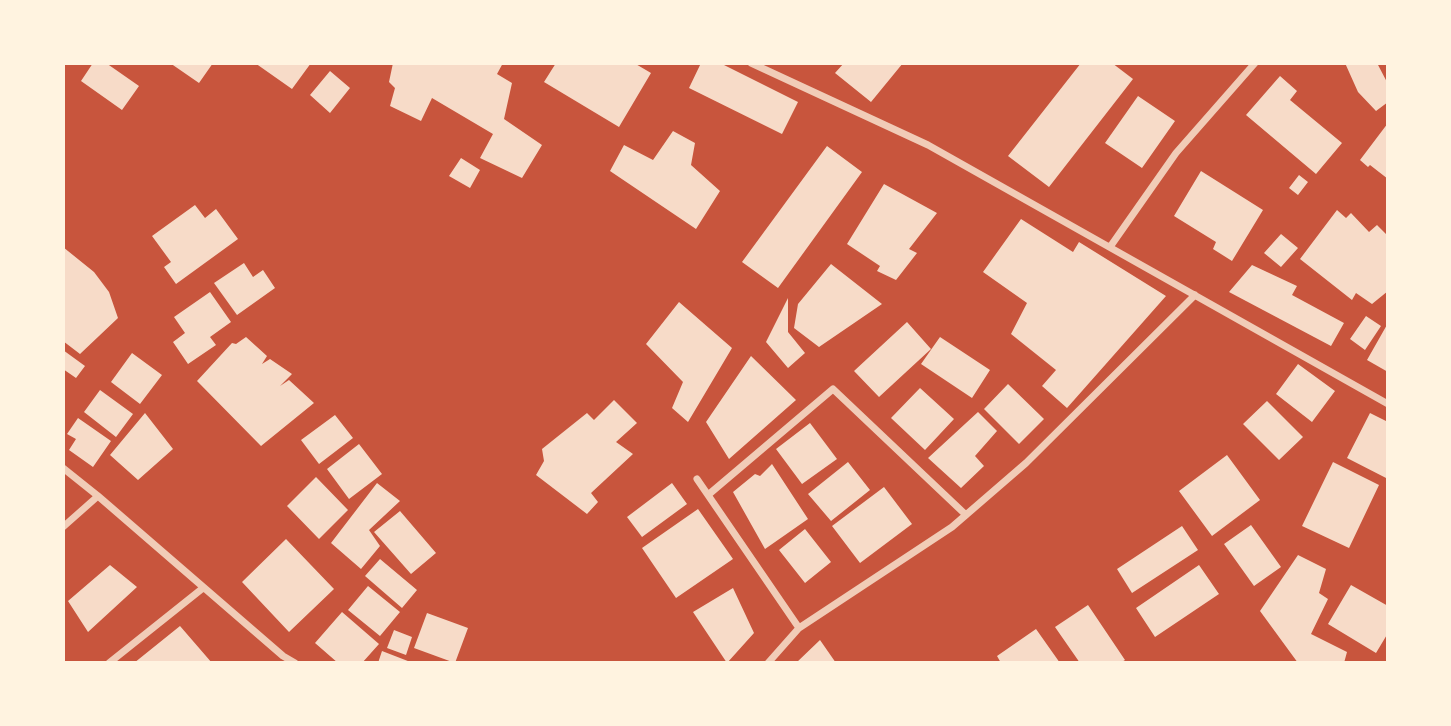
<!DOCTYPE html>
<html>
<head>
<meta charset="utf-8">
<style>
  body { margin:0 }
  #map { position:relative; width:1451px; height:726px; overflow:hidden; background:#c8553d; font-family:"Work Sans",sans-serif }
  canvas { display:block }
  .frame { position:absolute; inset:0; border:65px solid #fff3e0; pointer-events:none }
</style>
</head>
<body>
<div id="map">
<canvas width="1451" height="726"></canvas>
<div class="frame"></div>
</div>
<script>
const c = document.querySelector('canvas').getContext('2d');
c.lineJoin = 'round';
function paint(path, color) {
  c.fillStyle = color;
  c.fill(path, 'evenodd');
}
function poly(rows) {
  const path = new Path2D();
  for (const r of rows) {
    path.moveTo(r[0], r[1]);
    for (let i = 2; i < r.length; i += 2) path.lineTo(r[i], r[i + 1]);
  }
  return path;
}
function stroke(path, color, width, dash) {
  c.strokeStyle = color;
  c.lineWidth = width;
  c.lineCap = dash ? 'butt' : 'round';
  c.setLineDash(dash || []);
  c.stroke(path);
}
paint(poly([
  [93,63,106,63,139,86,122,110,81,81],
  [170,63,213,63,199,83],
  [255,63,311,63,292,89],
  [393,63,503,63,497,74,512,83,504,119,542,145,522,178,480,158,493,134,432,98,421,121,390,106,395,88,389,82],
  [556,63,634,63,651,73,619,127,544,82],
  [701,63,720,63,798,102,782,134,689,88],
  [844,63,903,63,871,102,835,73],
  [1081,63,1112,63,1133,79,1049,187,1008,156],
  [1345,63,1377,63,1388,84,1388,102,1376,111,1358,92],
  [330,71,350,88,330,113,310,95],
  [1280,76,1297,91,1290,100,1342,143,1316,174,1246,115],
  [1138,96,1175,121,1142,168,1105,143],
  [1388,123,1388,179,1370,165,1368,167,1360,160],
  [673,131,695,143,691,165,720,191,696,229,610,171,624,145,653,160],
  [827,146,862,172,778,288,742,262],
  [461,158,480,170,470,188,449,176],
  [1201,171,1263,210,1232,261,1213,249,1216,242,1174,216],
  [1299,175,1308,182,1298,195,1289,188],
  [884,184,937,213,909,249,917,253,896,280,877,271,880,266,847,244],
  [195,205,205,218,216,209,238,239,176,284,164,267,171,262,152,236],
  [1337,210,1346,218,1351,213,1369,232,1377,225,1388,236,1388,291,1372,304,1356,293,1352,300,1300,259],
  [1021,219,1073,252,1079,242,1166,296,1067,408,1042,386,1056,370,1011,334,1027,303,983,272],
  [1281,234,1298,248,1281,267,1264,253],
  [63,247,94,272,109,292,118,318,80,354,63,341],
  [244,263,253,277,263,270,275,288,237,315,214,283],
  [831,264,882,304,819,347,794,328,798,304],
  [1252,265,1297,286,1292,295,1344,323,1331,346,1229,292],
  [210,292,231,322,210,337,216,345,188,364,173,342,185,333,174,317],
  [788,298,788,332,805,353,788,368,766,342],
  [679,302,732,348,688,422,672,408,683,382,646,344],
  [1366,316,1381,326,1365,350,1350,339],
  [907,322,931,349,879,397,854,371],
  [1388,323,1388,372,1367,360],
  [246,337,267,356,262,364,270,359,292,374,280,386,289,380,314,403,261,446,197,381,232,343,236,344],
  [940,337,990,370,972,398,921,364],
  [63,350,85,366,76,378,63,369],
  [132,353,162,375,140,404,111,382],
  [751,356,796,400,729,459,706,422],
  [1298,364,1335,391,1312,422,1276,394],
  [1008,384,1044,419,1019,444,984,409],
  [920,388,954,419,925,450,891,418],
  [100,390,133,414,116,437,84,412],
  [614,400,637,423,616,442,633,454,591,493,598,502,587,514,536,475,544,461,542,449,587,413,594,420],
  [1267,401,1303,437,1279,460,1243,424],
  [978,412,997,431,975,456,984,466,961,488,928,458],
  [145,413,173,449,138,480,110,455],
  [1370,413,1388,422,1388,479,1347,458],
  [335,415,353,438,319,464,301,440],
  [78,418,111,441,93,467,69,450,76,439,67,434],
  [810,423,837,459,802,484,776,449],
  [359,444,382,474,349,499,327,469],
  [1227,455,1260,500,1212,536,1179,491],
  [848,462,870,490,831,521,808,494],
  [1333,462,1379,485,1349,548,1302,526],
  [772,464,808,519,765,549,733,492,755,474,760,476],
  [316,477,348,510,319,539,287,506],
  [377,483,400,501,369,530,380,546,361,569,331,543],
  [672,483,687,504,642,537,627,517],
  [884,487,912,524,860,563,832,526],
  [698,509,733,559,676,598,642,548],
  [400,511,436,553,411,574,374,532],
  [1251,525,1281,567,1254,586,1224,544],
  [1182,526,1198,550,1132,593,1117,569],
  [805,529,831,562,805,583,779,550],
  [286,539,334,589,289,632,242,582],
  [1298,555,1326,569,1319,593,1328,599,1311,634,1347,652,1344,663,1298,663,1260,611],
  [380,559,417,590,402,608,365,576],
  [110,565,137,587,88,632,68,601],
  [1199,565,1219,594,1155,637,1136,608],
  [1351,585,1388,606,1388,633,1376,653,1328,624],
  [368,586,400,612,380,636,348,610],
  [733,588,754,633,727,663,693,612],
  [1088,605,1125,660,1120,663,1080,663,1055,627],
  [342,612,379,644,362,663,338,663,315,643],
  [427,613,468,628,455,663,414,648],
  [180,626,212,663,134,663],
  [1036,629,1060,663,1001,663,997,656],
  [394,630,412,637,406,655,387,648],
  [820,640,836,663,796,663],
  [382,651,413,663,378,663]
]), '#f7dbc8');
stroke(poly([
  [751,63,928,145,1388,404],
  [1110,247,1176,153,1255,63],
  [63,468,98,496,283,656,295,663],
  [697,479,799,628],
  [708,495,833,389,966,515],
  [63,527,98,496],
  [109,663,203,588],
  [768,663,799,628,952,527,1026,463,1195,295]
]), '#f1ccb7', 7);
</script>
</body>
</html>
